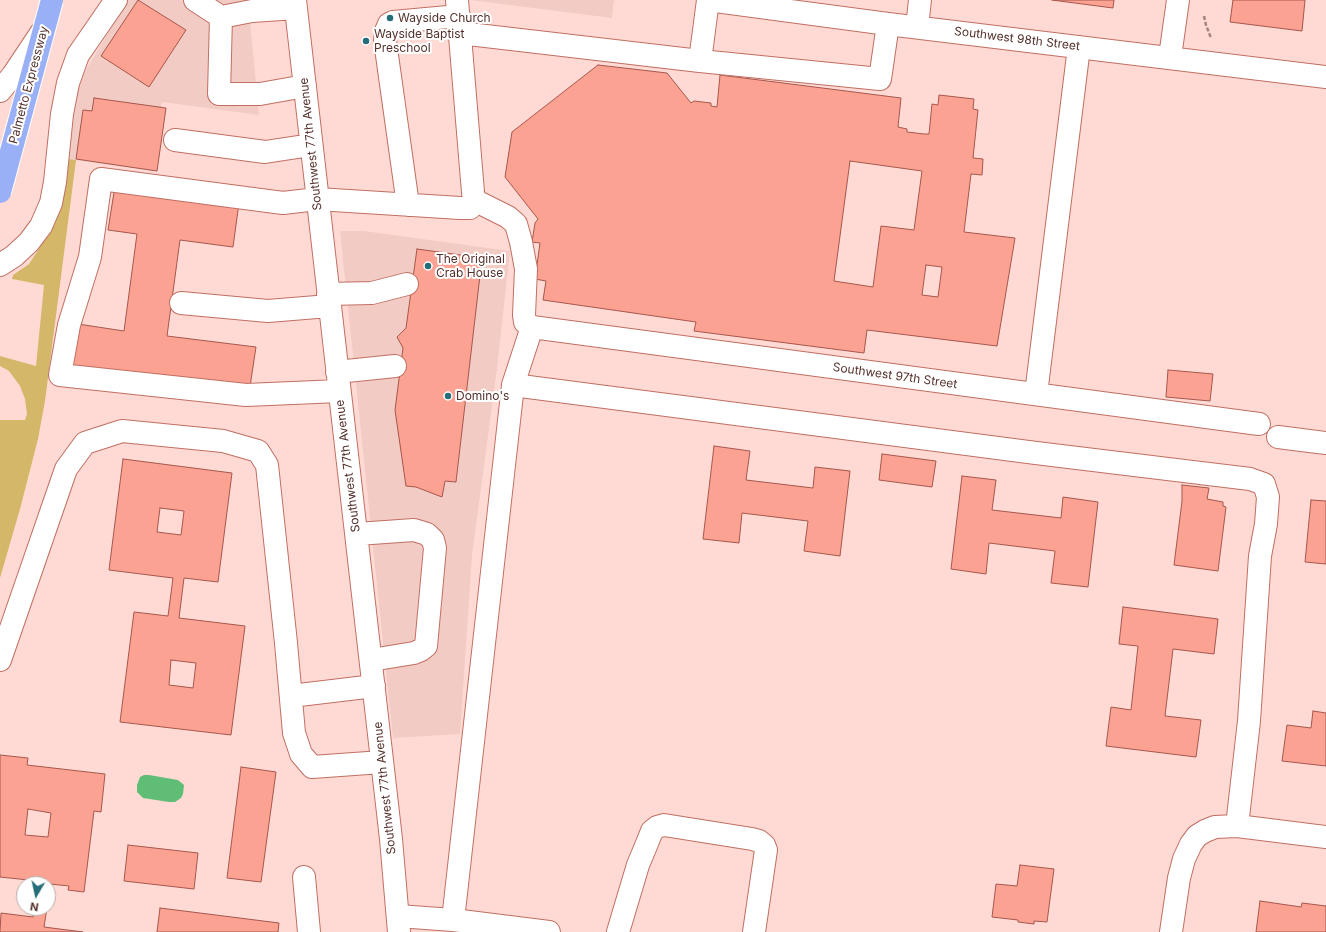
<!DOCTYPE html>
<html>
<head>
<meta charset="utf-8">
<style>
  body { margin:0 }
  #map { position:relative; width:1326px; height:932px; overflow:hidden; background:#ffdad4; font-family:Inter,sans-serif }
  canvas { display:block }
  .north { position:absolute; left:16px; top:876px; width:40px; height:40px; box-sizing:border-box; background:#fff; border:1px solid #bbacaa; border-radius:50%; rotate:189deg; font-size:11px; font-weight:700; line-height:16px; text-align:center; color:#54302b }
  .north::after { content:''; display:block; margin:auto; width:14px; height:18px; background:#256d78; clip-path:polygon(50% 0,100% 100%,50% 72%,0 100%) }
</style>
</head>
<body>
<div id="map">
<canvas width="1326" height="932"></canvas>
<div class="north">N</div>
</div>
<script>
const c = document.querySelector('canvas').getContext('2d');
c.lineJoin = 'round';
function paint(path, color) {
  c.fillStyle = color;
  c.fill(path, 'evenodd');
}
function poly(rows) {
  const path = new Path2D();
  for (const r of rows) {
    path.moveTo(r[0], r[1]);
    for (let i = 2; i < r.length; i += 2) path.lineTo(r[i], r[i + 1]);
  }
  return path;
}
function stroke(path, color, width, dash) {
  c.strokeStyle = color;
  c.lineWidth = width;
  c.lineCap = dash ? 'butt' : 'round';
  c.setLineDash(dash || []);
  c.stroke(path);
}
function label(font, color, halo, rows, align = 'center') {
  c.font = font + ' Inter,sans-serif';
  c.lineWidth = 4;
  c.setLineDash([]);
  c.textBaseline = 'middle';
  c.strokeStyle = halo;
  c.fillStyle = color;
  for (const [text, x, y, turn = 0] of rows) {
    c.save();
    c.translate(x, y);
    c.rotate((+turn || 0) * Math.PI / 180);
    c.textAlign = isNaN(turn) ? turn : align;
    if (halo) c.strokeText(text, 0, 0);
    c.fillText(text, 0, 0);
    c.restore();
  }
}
paint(poly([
  [128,0,248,0,259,115,162,102,152,171,67,159,77,90,84,73],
  [470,0,614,0,612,18],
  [340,231,364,231,510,251,497,369,472,555,460,734,393,738]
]), '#f2cbc4');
paint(poly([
  [67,159,76,160,45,401,38,439,20,509,0,578,0,420,25,420,27,414,25,399,20,386,9,371,0,366,0,356,36,366,44,285,12,279,13,275,29,264,52,229,59,212]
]), '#d5b769');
paint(poly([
  [144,775,149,775,178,780,184,785,183,794,181,798,175,802,169,802,143,798,137,792,137,785,140,777]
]), '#60bd76');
const building = poly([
  [138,0,186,30,149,87,101,56,138,0],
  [1052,0,1114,0,1113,8,1052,0],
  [1233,0,1305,0,1302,31,1230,22,1233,0],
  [598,65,667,73,691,103,694,101,711,103,711,106,717,107,720,75,901,98,898,127,907,129,907,132,924,134,929,134,932,104,938,105,939,95,974,99,973,109,978,110,973,158,983,159,982,175,971,174,964,232,1015,238,997,346,867,330,864,353,694,331,696,322,543,300,546,281,535,279,540,243,532,242,535,223,538,219,505,177,512,132,598,65],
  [850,161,922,171,914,230,881,226,873,287,834,281,850,161],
  [926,265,942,267,938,297,922,295,926,265],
  [94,98,166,108,157,171,76,159,83,110,92,111,94,98],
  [115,186,239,203,233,247,180,240,167,336,256,347,249,393,72,369,78,324,124,331,137,234,108,230,115,186],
  [417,249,482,258,456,482,445,481,442,497,416,487,406,486,395,410,403,348,397,337,406,328,417,249],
  [1168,370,1213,374,1210,401,1166,397,1168,370],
  [714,446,750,451,746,480,813,488,815,467,850,471,840,556,804,551,808,521,742,513,739,543,703,539,714,446],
  [882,454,936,461,932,487,879,480,882,454],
  [123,459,232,473,218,582,184,578,179,618,245,626,231,735,120,722,134,612,168,616,173,578,109,570,123,459],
  [160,508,184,511,181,535,157,532,160,508],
  [171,660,196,663,193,688,169,685,171,660],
  [962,476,996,480,992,510,1061,518,1063,497,1098,502,1088,587,1051,583,1055,551,989,543,986,574,951,569,962,476],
  [1182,485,1209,488,1207,499,1223,502,1223,506,1226,507,1218,571,1174,565,1182,501,1182,485],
  [1311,500,1326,501,1326,564,1305,562,1311,500],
  [1123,607,1218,619,1214,654,1173,649,1165,716,1201,720,1196,757,1106,746,1111,707,1131,710,1138,646,1119,644,1123,607],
  [1313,711,1326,713,1326,766,1282,761,1287,725,1311,728,1313,711],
  [0,755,28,758,27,765,105,774,101,812,94,811,84,892,68,890,69,886,50,884,48,897,48,884,37,884,38,881,0,877,0,755],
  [28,809,51,813,48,837,25,835,28,809],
  [241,767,276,772,261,882,227,878,241,767],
  [128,845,198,853,194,889,124,881,128,845],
  [1020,865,1054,869,1047,922,1034,921,1034,924,1018,922,1018,920,992,917,996,884,1017,886,1020,865],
  [1260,901,1301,907,1302,903,1326,906,1326,932,1256,932,1260,901],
  [34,908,47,908,44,927,83,932,0,932,1,913,33,917,34,908],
  [160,908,279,923,278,932,157,932,160,908]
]);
paint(building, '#fba293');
stroke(building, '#a6574c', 1);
const minor = poly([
  [195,0,221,17,252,11,296,8],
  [295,0,391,839,399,932],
  [708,0,888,24,1326,77],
  [221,17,219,94,260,94,305,86],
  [917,27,920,0],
  [460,33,700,61,708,0],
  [1170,57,1178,0],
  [700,61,880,79,888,24],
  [0,91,13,75,41,33],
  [175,140,265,152,311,145],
  [474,200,508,217,516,224,521,242,526,269,524,315,525,322,532,327],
  [408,205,385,41,386,31,389,24,393,22,459,16],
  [0,265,14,256,29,242,41,226,51,203,55,182,62,114,68,83,78,55,116,0],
  [328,294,372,293,407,284],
  [181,303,268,311,329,306],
  [532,327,1259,424],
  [337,372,395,366],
  [513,385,1036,453,1250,479,1264,484,1268,497,1266,524,1260,556,1249,721,1237,826],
  [339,391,246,395,60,375,69,325,90,257,101,179,283,203,317,199,460,208,470,208,474,200,473,192,457,0],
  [1036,394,1079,47],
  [1278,437,1326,443],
  [357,534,414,530,427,534,433,540,435,548,426,646,421,650,414,653,371,660],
  [0,660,66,469,85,443,122,431,223,441,258,451,267,465,286,643,294,733,301,754,312,767,382,762],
  [291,696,374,686],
  [304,877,309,932],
  [398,916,453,920,549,932],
  [453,920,513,385,532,327],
  [618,932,638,865,648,841,652,831,657,827,664,825,752,839,759,841,764,845,766,850,754,932],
  [1171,932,1179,878,1184,859,1191,844,1197,836,1205,831,1215,827,1237,826,1326,837]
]);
stroke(minor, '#c06f62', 24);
stroke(poly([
  [1204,16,1206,25,1211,38]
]), '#a8847e', 2.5, [4, 2]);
stroke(minor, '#fff', 22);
const highwayBridge = poly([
  [0,192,52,0]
]);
stroke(highwayBridge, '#fff', 24, []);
stroke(highwayBridge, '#99b0f6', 22);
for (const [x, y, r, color] of [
  [390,18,4,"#256d78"],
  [366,41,4,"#256d78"],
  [428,266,4,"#256d78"],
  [448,396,4,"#256d78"]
]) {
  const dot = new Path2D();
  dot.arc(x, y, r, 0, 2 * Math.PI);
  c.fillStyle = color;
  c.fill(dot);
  stroke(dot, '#fff', 1.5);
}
label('12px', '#54302b', '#fff', [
  ["Wayside Church",398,18],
  ["Wayside Baptist",374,34],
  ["Preschool",374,48],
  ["The Original",436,259],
  ["Crab House",436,273],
  ["Domino's",456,396]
], 'left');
label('12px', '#54302b', '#fff', [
  ["Southwest 98th Street",1017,39,7],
  ["Palmetto Expressway",29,85,-75],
  ["Southwest 77th Avenue",311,144,-96],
  ["Southwest 97th Street",895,376,8],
  ["Southwest 77th Avenue",348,466,-97],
  ["Southwest 77th Avenue",385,788,-96]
]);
</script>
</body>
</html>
